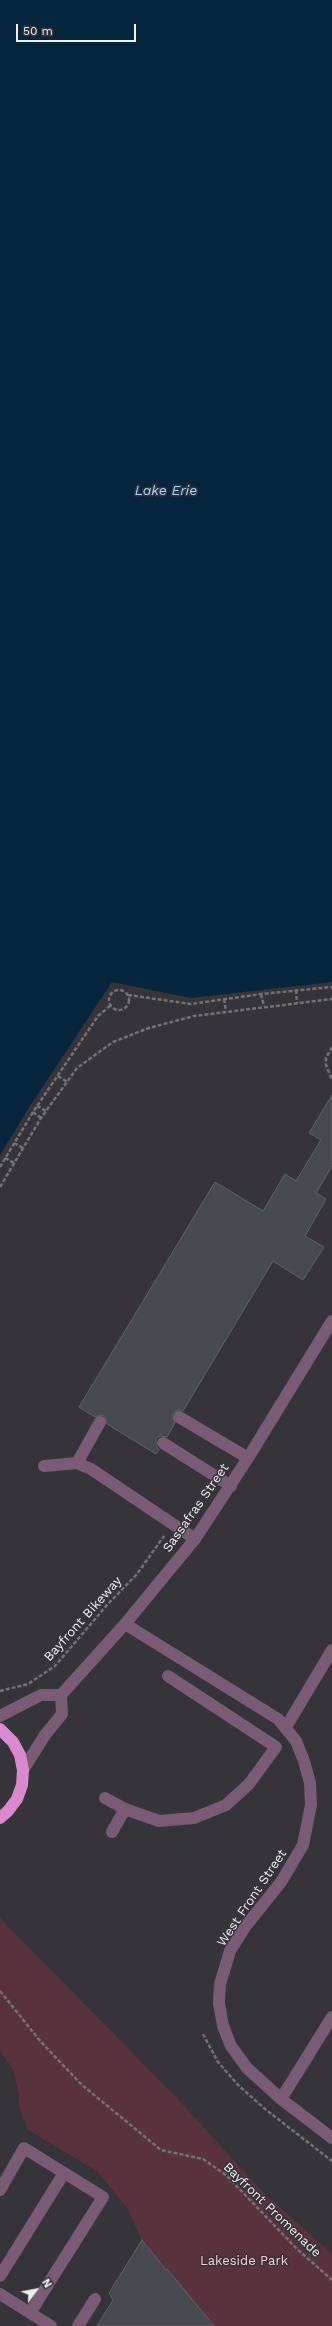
<!DOCTYPE html>
<html>
<head>
<meta charset="utf-8">
<style>
  body { margin:0 }
  #map { position:relative; width:332px; height:2326px; overflow:hidden; background:#36333a; font-family:"Work Sans",sans-serif }
  canvas { display:block }
  .north { position:absolute; left:16px; top:2270px; width:40px; height:40px; -webkit-text-stroke:3px #36333a; paint-order:stroke; rotate:58deg; font-size:11px; font-weight:700; line-height:16px; text-align:center; color:#f0eef2 }
  .north::after { content:''; display:block; margin:auto; width:14px; height:18px; background:#f0eef2; clip-path:polygon(50% 0,100% 100%,50% 72%,0 100%) }
  .scale { position:absolute; left:16px; top:24px; width:120px; height:18px; box-sizing:border-box; border:2px solid #f0eef2; border-top:0; padding-left:5px; font-size:12px; line-height:14px; white-space:nowrap; color:#f0eef2; -webkit-text-stroke:3px #36333a; paint-order:stroke }
</style>
</head>
<body>
<div id="map">
<canvas width="332" height="2326"></canvas>
<div class="north">N</div>
<div class="scale">50 m</div>
</div>
<script>
const c = document.querySelector('canvas').getContext('2d');
c.lineJoin = 'round';
function paint(path, color) {
  c.fillStyle = color;
  c.fill(path, 'evenodd');
}
function poly(rows) {
  const path = new Path2D();
  for (const r of rows) {
    if (r.length === 3) {
      path.moveTo(r[0] + r[2], r[1]);
      path.arc(r[0], r[1], r[2], 0, 2 * Math.PI);
      continue;
    }
    path.moveTo(r[0], r[1]);
    for (let i = 2; i < r.length; i += 2) path.lineTo(r[i], r[i + 1]);
  }
  return path;
}
function stroke(path, color, width, dash) {
  c.strokeStyle = color;
  c.lineWidth = width;
  c.lineCap = dash ? 'butt' : 'round';
  c.setLineDash(dash || []);
  c.stroke(path);
}
function label(font, color, halo, rows, align = 'center') {
  c.font = font + ' "Work Sans",sans-serif';
  c.lineWidth = 3;
  c.setLineDash([]);
  c.textBaseline = 'middle';
  c.strokeStyle = halo;
  c.fillStyle = color;
  for (const [text, x, y, turn = 0] of rows) {
    c.save();
    c.translate(x, y);
    c.rotate((+turn || 0) * Math.PI / 180);
    c.textAlign = isNaN(turn) ? turn : align;
    if (halo) c.strokeText(text, 0, 0);
    c.fillText(text, 0, 0);
    c.restore();
  }
}
paint(poly([
  [0,1918,176,2097,261,2190,332,2254,332,2326,214,2326,142,2241,127,2208,98,2172,28,2130,19,2108,19,2095,13,2069,0,2051]
]), '#58333e');
paint(poly([
  [0,0,332,0,332,982,191,998,112,982,28,1109,0,1155]
]), '#06263d');
const building = poly([
  [332,1095,332,1166,316,1193,326,1199,305,1236,324,1247,303,1280,273,1261,183,1411,179,1410,173,1413,172,1417,175,1423,167,1437,160,1436,156,1439,156,1446,159,1450,156,1454,107,1424,104,1416,100,1415,95,1417,79,1407,215,1182,263,1211,285,1174,296,1181,321,1140,309,1133,332,1095],
  [142,2240,166,2270,167,2269,214,2326,97,2326,113,2300,109,2293,142,2240]
]);
paint(building, '#474950');
stroke(building, '#606269', 1);
stroke(poly([
  [296,990,297,1003],
  [119,1000,10],
  [261,994,264,1006],
  [128,995,191,1004,261,994,332,987],
  [224,999,226,1011],
  [332,1047,326,1058,326,1065,332,1080],
  [58,1076,67,1082],
  [37,1106,46,1111],
  [33,1112,41,1118],
  [14,1143,23,1148],
  [5,1158,14,1163],
  [0,1167,33,1112,98,1016,111,1005],
  [0,1187,41,1118,77,1068,113,1042,149,1028,194,1016,332,999],
  [0,1691,28,1684,55,1666,107,1605,137,1574,164,1536],
  [0,1991,41,2042,82,2085,161,2150,203,2159,226,2175,296,2248,332,2280],
  [203,2034,218,2062,238,2085,265,2109,332,2161]
]), '#747177', 2.5, [4, 2]);
stroke(poly([
  [179,1417,248,1458],
  [163,1443,231,1486],
  [77,1463,100,1422],
  [44,1466,77,1463,91,1469,195,1539],
  [125,1624,278,1719,296,1741,304,1761,310,1783,311,1805,303,1845,281,1882,245,1927,230,1951,220,1984,219,2003,223,2026,231,2046,247,2068,281,2099,332,2138],
  [0,1716,41,1695,61,1695],
  [286,1727,332,1650],
  [23,1770,45,1735,62,1714,61,1695,125,1624,195,1539,248,1458,332,1321],
  [105,1798,125,1809,159,1821,194,1818,226,1805,249,1784,276,1747,168,1676],
  [112,1832,125,1809],
  [281,2099,332,2017],
  [0,2190,24,2148,103,2197,30,2313],
  [0,2276,64,2173],
  [0,2294,51,2326],
  [78,2326,95,2299]
]), '#7b5a76', 12);
stroke(poly([
  [0,1729,13,1742,20,1755,23,1770,22,1785,17,1799,8,1811,0,1818]
]), '#d989ce', 12);
label('13px', '#f0eef2', '#36333a', [
  ["Sassafras Street",196,1508,-55],
  ["Bayfront Bikeway",83,1619,-48],
  ["West Front Street",252,1898,-56],
  ["Bayfront Promenade",272,2210,44]
]);
label('13px', '#fcc9d6', '#36333a', [
  ["Lakeside Park",244,2261]
]);
label('italic 14px', '#9ed2fc', '#36333a', [
  ["Lake Erie",166,491]
]);
</script>
</body>
</html>
